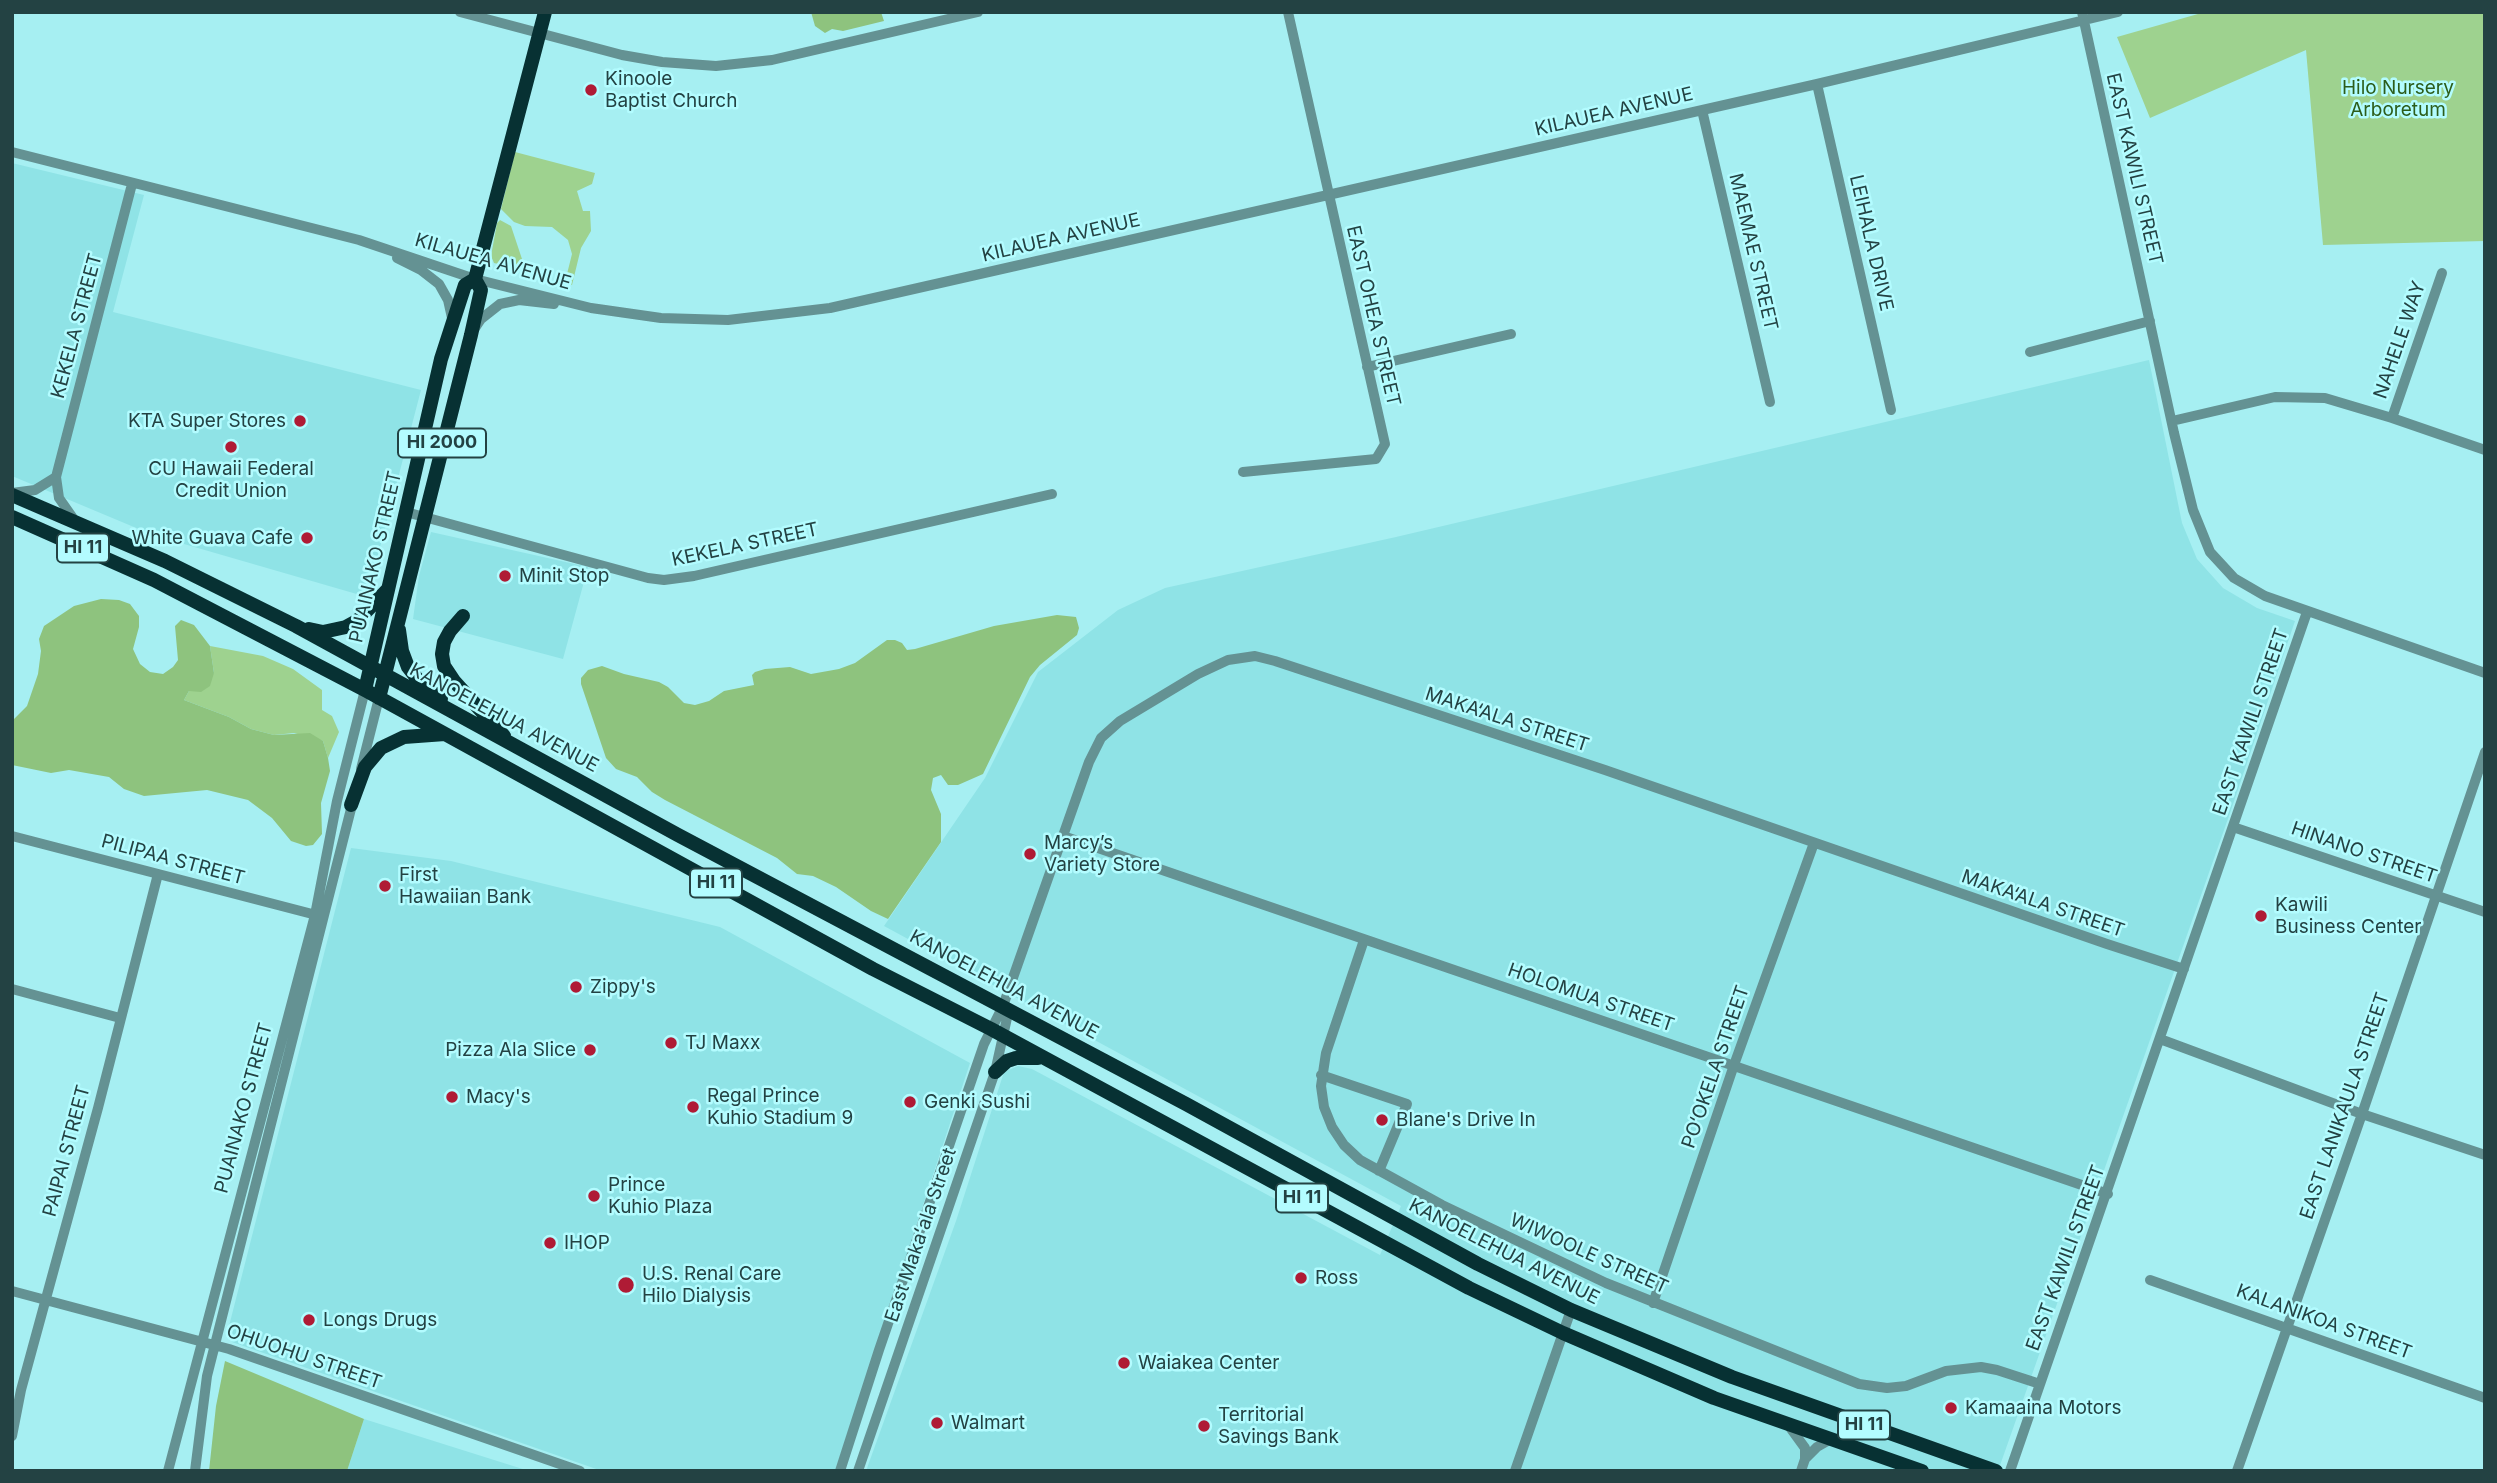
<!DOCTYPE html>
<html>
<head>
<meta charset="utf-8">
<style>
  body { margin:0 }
  #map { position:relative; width:2497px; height:1483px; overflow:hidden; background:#a6eff2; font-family:Inter,sans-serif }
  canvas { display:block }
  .frame { position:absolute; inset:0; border:14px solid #234243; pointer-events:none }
</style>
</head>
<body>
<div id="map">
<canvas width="2497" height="1483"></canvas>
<div class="frame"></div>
</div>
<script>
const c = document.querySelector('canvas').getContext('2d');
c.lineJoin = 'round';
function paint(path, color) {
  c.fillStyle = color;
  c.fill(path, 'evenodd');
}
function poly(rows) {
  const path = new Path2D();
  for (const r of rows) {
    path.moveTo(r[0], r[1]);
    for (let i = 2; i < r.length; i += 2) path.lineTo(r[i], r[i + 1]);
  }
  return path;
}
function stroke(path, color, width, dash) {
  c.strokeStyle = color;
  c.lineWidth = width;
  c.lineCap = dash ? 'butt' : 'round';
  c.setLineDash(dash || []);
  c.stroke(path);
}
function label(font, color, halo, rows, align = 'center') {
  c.font = font + ' Inter,sans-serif';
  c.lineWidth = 5;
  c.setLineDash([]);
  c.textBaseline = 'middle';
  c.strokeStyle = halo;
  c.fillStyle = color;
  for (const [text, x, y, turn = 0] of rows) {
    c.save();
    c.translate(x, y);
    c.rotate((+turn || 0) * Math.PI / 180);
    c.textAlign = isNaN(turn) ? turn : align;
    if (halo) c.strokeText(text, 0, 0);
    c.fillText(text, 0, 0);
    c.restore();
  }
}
paint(poly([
  [12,163,144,195,113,312,421,390,367,597,153,535,12,476],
  [2149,360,2182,523,2197,559,2223,588,2257,608,2295,621,2230,813,1998,1471,866,1471,956,1221,1004,1072,1018,1066,1032,1069,1380,1255,1401,1206,884,926,985,778,1038,672,1118,610,1165,588,1396,537],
  [431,532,588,567,563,659,413,619,419,576],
  [351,848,451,861,720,927,970,1063,835,1471,602,1471,232,1342,228,1330],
  [364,1419,529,1471,347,1471]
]), '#8fe3e6');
paint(poly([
  [2205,12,2485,12,2485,241,2323,245,2306,50,2150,118,2117,37],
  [515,152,595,173,592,184,577,191,583,211,590,211,591,231,581,248,572,285,565,282,572,254,568,240,552,227,525,226,514,222,501,209],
  [500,220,511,226,522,259,515,268,494,263,491,256,497,223],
  [210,646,263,656,293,669,322,690,322,710,332,716,339,732,328,758,323,741,294,733,274,735,251,729,229,717,184,700,189,691,214,673]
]), '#9ed28f');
paint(poly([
  [811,12,881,12,884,21,843,31,832,29,825,33,815,26],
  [101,599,119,600,130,604,139,616,139,627,133,649,140,664,150,672,163,674,173,667,178,660,175,626,181,620,194,625,210,646,214,673,210,686,201,692,189,691,184,700,229,717,251,729,274,735,310,733,323,741,328,758,330,771,321,803,322,834,313,845,306,846,291,841,272,818,248,800,207,790,144,796,124,789,109,777,69,770,51,773,12,765,12,721,27,706,38,674,41,651,39,639,44,626,74,606],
  [1057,615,1076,617,1079,628,1077,635,1040,665,1030,677,983,774,958,785,948,785,941,775,933,778,931,790,941,814,941,842,888,919,871,911,836,887,813,876,797,874,777,858,665,800,652,792,637,777,616,769,606,758,581,684,581,678,588,670,602,666,624,674,659,682,668,687,684,703,695,705,709,701,724,691,754,685,752,675,755,672,765,669,790,667,811,674,839,669,855,663,887,640,895,640,902,643,907,650,915,649,994,626],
  [225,1361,364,1419,347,1471,209,1471,216,1406]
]), '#8ec37e');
stroke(poly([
  [460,12,622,55,662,62,716,66,772,60,978,12],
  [2082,12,2174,433,2193,510,2210,552,2234,578,2265,596,2485,673],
  [1817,84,1891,410],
  [1702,110,1770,402],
  [12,152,359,240,475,279,591,308,661,318,728,320,830,308,1817,84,2118,12],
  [397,258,421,270,439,284,448,300,452,318],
  [475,328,481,319,500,304,519,300,554,304],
  [2030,352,2150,321],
  [1367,367,1511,334],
  [2392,418,2442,273],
  [2172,421,2275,397,2325,398,2392,418,2485,450],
  [1243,472,1376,459,1385,444,1288,12],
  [12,493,35,490,56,477],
  [406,512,648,578,664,580,694,576,1052,494],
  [73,518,59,498,56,477,132,184],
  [361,769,379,698],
  [2233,827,2485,912],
  [12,836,320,916],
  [1063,836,2108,1194],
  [1364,940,1326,1053,1321,1086,1324,1107,1332,1127,1344,1145,1360,1160,1442,1205,1606,1283,1859,1384,1887,1388,1906,1386,1946,1371,1981,1367,1997,1370,2040,1384],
  [12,989,120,1018],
  [2160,1039,2362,1114,2485,1155],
  [1321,1075,1407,1104,1379,1171],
  [2150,1280,2485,1398],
  [12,1291,229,1349,580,1471],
  [1653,1303,1734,1065,1814,843],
  [1789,1426,1805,1448,1805,1459,1801,1471],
  [12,1436,21,1390,98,1108,158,874],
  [1805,1459,1817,1447,1831,1439],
  [168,1471,315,915,337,801,365,690],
  [195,1471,207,1376,353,801],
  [840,1471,879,1350,984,1044,1003,1006,1089,762,1101,738,1120,721,1198,674,1228,660,1255,656,1275,661,1605,770,2107,944,2184,969],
  [858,1471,995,1072,1009,1009],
  [1515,1471,1571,1310],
  [2010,1471,2307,612],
  [2237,1471,2362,1114,2485,752]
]), '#649293', 10);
stroke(poly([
  [475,279,545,12],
  [12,495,165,561,296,626,678,835,1186,1104,1478,1264,1571,1310,1732,1377,1996,1471],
  [12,517,154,580,365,690,873,969,991,1029,1469,1288,1563,1333,1714,1398,1922,1471],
  [463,616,450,631,444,642,442,654,444,666,454,681,504,736],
  [309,629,323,632,346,627,357,621,388,589],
  [399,630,402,651,408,667,419,681,441,699],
  [365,690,441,359,465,285,475,279],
  [379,698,471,335,481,290,475,279],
  [351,805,365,767,381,748,404,737,445,734],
  [995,1072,1007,1061,1016,1058,1038,1058]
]), '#073133', 14);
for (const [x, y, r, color] of [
  [591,90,7,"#af1b35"],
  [300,421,7,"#af1b35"],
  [231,447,7,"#af1b35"],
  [307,538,7,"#af1b35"],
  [505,576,7,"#af1b35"],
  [1030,854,7,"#af1b35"],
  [385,886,7,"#af1b35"],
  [2261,916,7,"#af1b35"],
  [576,987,7,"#af1b35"],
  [671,1043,7,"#af1b35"],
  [590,1050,7,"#af1b35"],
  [452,1097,7,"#af1b35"],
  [910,1102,7,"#af1b35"],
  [693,1107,7,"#af1b35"],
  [1382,1120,7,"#af1b35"],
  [594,1196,7,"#af1b35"],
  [550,1243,7,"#af1b35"],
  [1301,1278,7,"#af1b35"],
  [626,1285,9,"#af1b35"],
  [309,1320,7,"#af1b35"],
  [1124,1363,7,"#af1b35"],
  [1951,1408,7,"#af1b35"],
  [937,1423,7,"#af1b35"],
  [1204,1426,7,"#af1b35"]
]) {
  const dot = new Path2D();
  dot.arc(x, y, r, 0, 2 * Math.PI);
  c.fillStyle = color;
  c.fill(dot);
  stroke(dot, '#b3fcff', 2.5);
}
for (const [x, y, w] of [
  [442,443,88],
  [83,548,52],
  [716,883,52],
  [1302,1198,52],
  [1864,1425,52]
]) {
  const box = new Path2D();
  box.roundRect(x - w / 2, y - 14.5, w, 29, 5);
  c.fillStyle = '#b3fcff';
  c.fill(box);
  stroke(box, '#234243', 2);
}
label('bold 18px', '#234243', null, [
  ["HI 2000",442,443],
  ["HI 11",83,548],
  ["HI 11",716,883],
  ["HI 11",1302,1198],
  ["HI 11",1864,1425]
]);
label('19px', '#234243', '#b3fcff', [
  ["Kinoole",605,79],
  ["Baptist Church",605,101],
  ["KTA Super Stores",286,421,"right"],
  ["CU Hawaii Federal",231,469,"center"],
  ["Credit Union",231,491,"center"],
  ["White Guava Cafe",293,538,"right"],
  ["Minit Stop",519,576],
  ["Marcy’s",1044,843],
  ["Variety Store",1044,865],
  ["First",399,875],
  ["Hawaiian Bank",399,897],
  ["Kawili",2275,905],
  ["Business Center",2275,927],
  ["Zippy's",590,987],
  ["TJ Maxx",685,1043],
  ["Pizza Ala Slice",576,1050,"right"],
  ["Regal Prince",707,1096],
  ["Kuhio Stadium 9",707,1118],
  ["Macy's",466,1097],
  ["Genki Sushi",924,1102],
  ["Blane's Drive In",1396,1120],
  ["Prince",608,1185],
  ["Kuhio Plaza",608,1207],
  ["IHOP",564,1243],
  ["U.S. Renal Care",642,1274],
  ["Hilo Dialysis",642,1296],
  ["Ross",1315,1278],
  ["Longs Drugs",323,1320],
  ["Waiakea Center",1138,1363],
  ["Kamaaina Motors",1965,1408],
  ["Territorial",1218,1415],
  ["Savings Bank",1218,1437],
  ["Walmart",951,1423]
], 'left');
label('19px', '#2c5d1a', '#b3fcff', [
  ["Hilo Nursery",2398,88],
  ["Arboretum",2398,110]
]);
label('19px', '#234243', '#b3fcff', [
  ["KILAUEA AVENUE",1614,112,-13],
  ["EAST KAWILI STREET",2134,169,77],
  ["KILAUEA AVENUE",1061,238,-13],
  ["LEIHALA DRIVE",1871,243,77],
  ["MAEMAE STREET",1753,252,77],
  ["KILAUEA AVENUE",493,262,16],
  ["EAST OHEA STREET",1373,316,77],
  ["KEKELA STREET",77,326,-75],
  ["NAHELE WAY",2400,340,-71],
  ["KEKELA STREET",745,545,-12],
  ["PUAINAKO STREET",376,557,-77],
  ["KANOELEHUA AVENUE",504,718,28],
  ["MAKA‘ALA STREET",1507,720,18],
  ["EAST KAWILI STREET",2251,722,-71],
  ["HINANO STREET",2364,853,19],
  ["PILIPAA STREET",173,860,15],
  ["MAKA‘ALA STREET",2043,904,19],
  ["KANOELEHUA AVENUE",1004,985,28],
  ["HOLOMUA STREET",1591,998,19],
  ["PO‘OKELA STREET",1716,1067,-71],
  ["EAST LANIKAULA STREET",2345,1106,-71],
  ["PUAINAKO STREET",244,1108,-75],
  ["PAIPAI STREET",67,1151,-75],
  ["East Makaʻala Street",921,1235,-71],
  ["KANOELEHUA AVENUE",1504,1252,27],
  ["WIWOOLE STREET",1589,1254,24],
  ["EAST KAWILI STREET",2066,1258,-70],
  ["KALANIKOA STREET",2324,1322,20],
  ["OHUOHU STREET",304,1357,19]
]);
</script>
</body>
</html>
